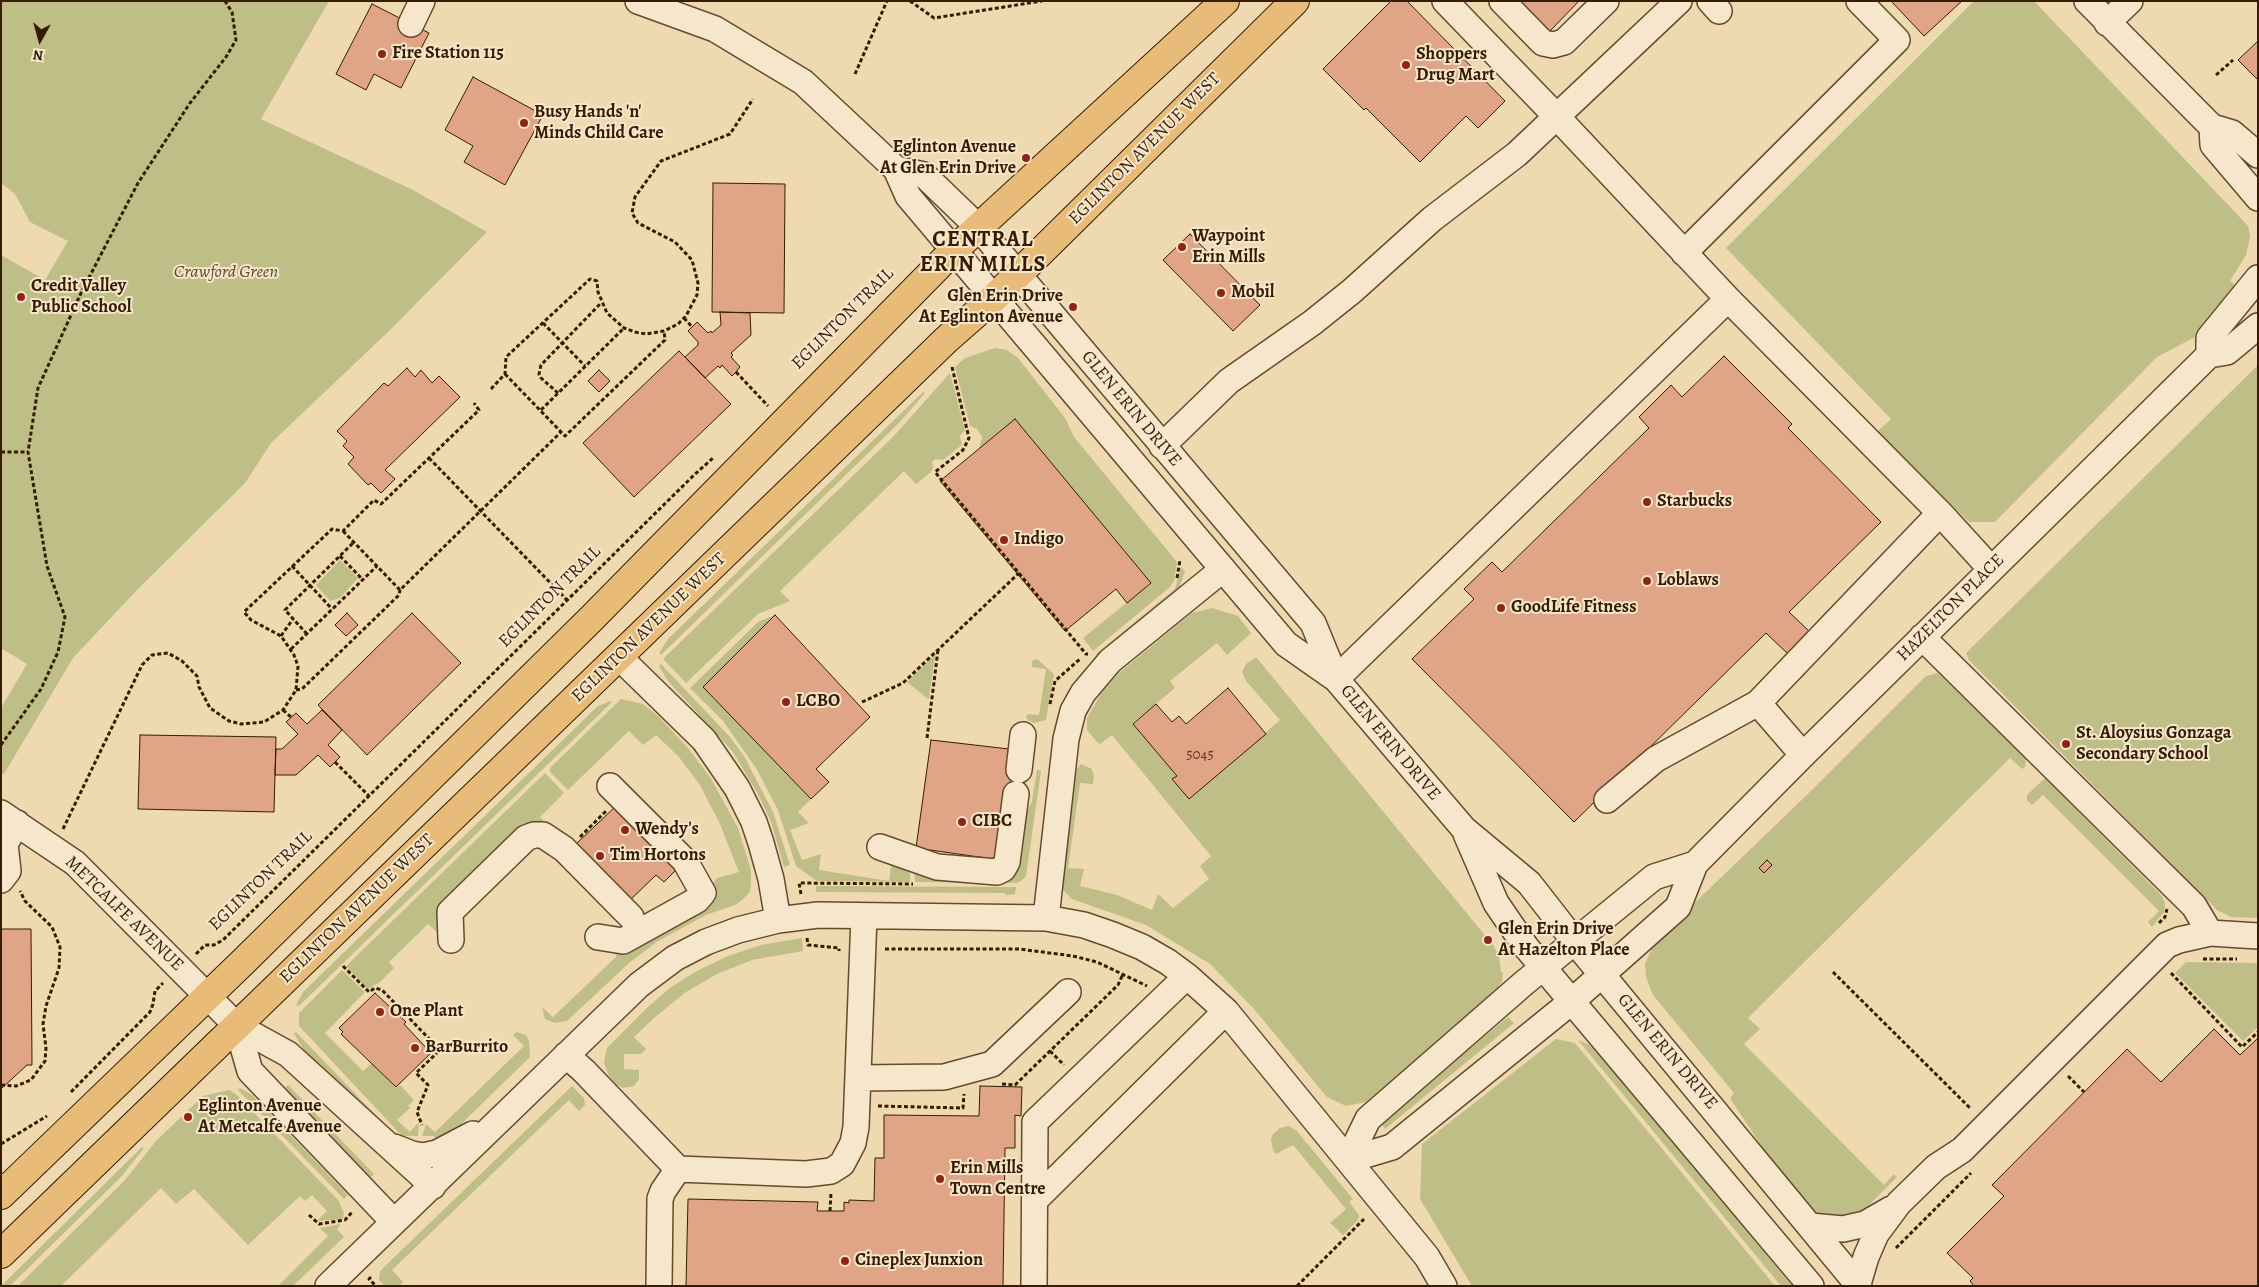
<!DOCTYPE html>
<html>
<head>
<meta charset="utf-8">
<style>
  body { margin:0 }
  #map { position:relative; width:2259px; height:1287px; overflow:hidden; background:#efd9b1; font-family:Alegreya,serif }
  canvas { display:block }
  .frame { position:absolute; inset:0; border:2px solid #351c02; pointer-events:none }
  .north { position:absolute; left:15px; top:15px; width:50px; height:50px; -webkit-text-stroke:4px #f5e6cc; paint-order:stroke; rotate:187deg; font-size:14px; font-weight:700; line-height:20px; text-align:center; color:#351c02 }
  .north::after { content:''; display:block; margin:auto; width:18px; height:22px; background:#351c02; clip-path:polygon(50% 0,100% 100%,50% 72%,0 100%) }
</style>
</head>
<body>
<div id="map">
<canvas width="2259" height="1287"></canvas>
<div class="frame"></div>
<div class="north">N</div>
</div>
<script>
const c = document.querySelector('canvas').getContext('2d');
c.lineJoin = 'round';
function paint(path, color) {
  c.fillStyle = color;
  c.fill(path, 'evenodd');
}
function poly(rows) {
  const path = new Path2D();
  for (const r of rows) {
    path.moveTo(r[0], r[1]);
    for (let i = 2; i < r.length; i += 2) path.lineTo(r[i], r[i + 1]);
  }
  return path;
}
function stroke(path, color, width, dash) {
  c.strokeStyle = color;
  c.lineWidth = width;
  c.lineCap = dash ? 'butt' : 'round';
  c.setLineDash(dash || []);
  c.stroke(path);
}
function label(font, color, halo, rows, align = 'center') {
  c.font = font + ' Alegreya,serif';
  c.lineWidth = 4;
  c.setLineDash([]);
  c.textBaseline = 'middle';
  c.strokeStyle = halo;
  c.fillStyle = color;
  for (const [text, x, y, turn = 0] of rows) {
    c.save();
    c.translate(x, y);
    c.rotate((+turn || 0) * Math.PI / 180);
    c.textAlign = isNaN(turn) ? turn : align;
    if (halo) c.strokeText(text, 0, 0);
    c.fillText(text, 0, 0);
    c.restore();
  }
}
paint(poly([
  [1,1,329,1,261,119,411,189,487,232,389,331,271,443,245,483,136,591,73,658,4,774,1,773,1,708,27,664,1,648,1,255,45,280,68,241,30,222,15,194,1,183],
  [1974,1,2034,1,2234,211,2248,226,2250,237,2246,255,2230,281,2237,286,2197,336,2157,357,1995,522,1969,522,1878,431,1891,419,1726,248],
  [995,348,1007,350,1018,358,1065,418,1074,437,1177,562,1174,581,1170,587,1093,651,1083,638,1151,583,979,449,982,437,977,429,970,426,955,367,965,358],
  [2258,365,2258,918,2231,917,2217,910,1969,660,1966,653],
  [950,373,965,430,960,436,962,445,943,460,935,459,932,462,933,468,930,473,916,484,904,471,780,591,790,601,758,614,686,683,663,659,893,437],
  [923,392,925,393,900,422,661,655,659,653,668,639],
  [340,560,358,578,340,598,330,601,316,585],
  [1181,567,1185,571,1179,589,1099,657,1096,654,1175,589],
  [1212,608,1238,616,1251,633,1227,655,1217,643,1170,681,1175,688,1133,723,1177,776,1173,780,1189,798,1280,720,1246,681,1242,672,1246,664,1256,657,1493,945,1499,956,1501,972,1503,972,1502,982,1489,1000,1366,1102,1346,1106,1327,1097,1254,1009,1210,964,1146,925,1072,899,1062,889,1075,771,1081,764,1092,769,1094,776,1093,784,1080,783,1068,868,1084,869,1080,886,1117,895,1152,910,1158,894,1173,908,1209,879,1200,866,1211,856,1112,735,1100,744,1097,742,1087,730,1087,718,1102,692,1120,672,1192,613],
  [775,615,703,687,811,799,798,812,809,823,790,830,802,860,821,854,819,870,889,881,892,859,910,864,910,882,817,881,796,866,778,810,756,768,723,721,690,688,758,622],
  [935,655,929,698,928,699,907,682],
  [1037,659,1054,674,1046,720,1034,723,1028,720,1026,717,1028,714,1039,715,1046,669,1032,667,1032,661],
  [661,664,730,737,744,756,773,812,790,865,784,867,771,822,759,796,733,752,668,681,659,666],
  [1938,673,2026,759,2025,767,2022,769,2010,758,1748,1018,1760,1029,1744,1044,1884,1185,1894,1174,1897,1177,1866,1208,1857,1214,1842,1216,1833,1221,1817,1215,1764,1150,1730,1098,1734,1093,1653,995,1646,977,1645,964,1655,941,1814,788,1926,676],
  [621,699,643,704,659,717,688,748,710,777,738,828,751,870,751,885,749,893,742,900,735,905,706,915,658,941,629,963,567,1021,555,1023,545,1019,542,1007,553,1017,617,956,608,946,711,894,713,883,717,878,739,872,720,824,700,785,679,757,656,735,643,745,629,731,568,790,550,772,550,768],
  [611,701,612,702,299,1006,296,1005,303,992,598,706],
  [1037,770,1041,771,1026,876,1022,880,1017,883,915,882,914,865,995,880,1032,801],
  [545,773,564,793,540,817,549,826,440,935,428,924,389,962,394,968,380,982,368,989,346,966],
  [2045,778,2162,896,2165,904,2164,912,2152,927,2148,922,2159,911,2043,795,2032,805,2027,800,2027,795],
  [816,886,1016,887,1015,894,1006,895,1005,893,816,892],
  [802,938,803,951,752,960,717,974,686,992,654,1018,634,1037,646,1049,641,1054,624,1054,624,1069,639,1070,639,1079,634,1086,623,1088,616,1084,609,1076,604,1062,607,1048,650,1005,670,988,695,972,728,956,761,945],
  [2186,962,2258,963,2258,1027,2243,1041,2175,973],
  [342,970,365,992,325,1033,363,1071,372,1063,396,1088,400,1085,414,1100,408,1106,410,1108,397,1120,410,1132,419,1122,418,1136,402,1136,299,1026,299,1013],
  [1508,1017,1514,1023,1385,1129,1380,1122],
  [296,1032,396,1136,382,1131,304,1050,294,1034],
  [516,1032,526,1035,529,1041,530,1057,456,1129,435,1140,434,1136,422,1136,426,1124,435,1132,524,1046,513,1035],
  [1556,1039,1575,1043,1775,1286,1472,1286,1420,1199,1422,1144],
  [1578,1040,1588,1044,1601,1055,1792,1286,1781,1286],
  [288,1085,374,1174,368,1180,282,1091],
  [572,1086,584,1098,585,1105,579,1111,569,1100,392,1270,403,1282,399,1286,385,1286,379,1280,380,1271],
  [240,1088,252,1095,348,1195,344,1199,238,1090],
  [229,1090,237,1095,338,1200,344,1213,343,1219,317,1221,327,1211,312,1195,305,1201,300,1196,248,1245,194,1189,176,1204,161,1188,61,1286,18,1286,125,1180,156,1141,203,1096],
  [1288,1126,1296,1130,1353,1199,1349,1202,1359,1215,1358,1220,1343,1235,1330,1223,1346,1209,1293,1145,1276,1154,1273,1150,1271,1139,1273,1134,1280,1128],
  [142,1147,144,1148,122,1176,10,1286,1,1286],
  [341,1224,337,1229,344,1237,293,1286,278,1286,328,1236,320,1228]
]), '#bfbe87');
const building = poly([
  [1391,1,1407,1,1505,101,1478,128,1466,116,1420,162,1366,108,1364,110,1323,69,1391,1],
  [1519,1,1579,1,1550,31,1519,1],
  [1891,1,1962,1,1924,36,1891,1],
  [372,4,429,33,401,88,374,74,366,90,336,74,372,4],
  [2258,41,2258,80,2238,60,2258,41],
  [473,77,543,115,505,185,464,162,473,146,445,130,473,77],
  [713,183,785,184,784,313,712,312,713,183],
  [1190,234,1260,305,1233,331,1163,260,1190,234],
  [720,312,750,313,751,335,731,353,733,355,731,357,740,367,736,372,732,376,722,365,720,368,718,366,705,378,685,357,698,345,698,342,688,331,697,322,708,333,711,331,712,333,721,325,720,312],
  [679,351,731,404,634,497,583,443,679,351],
  [1724,356,1792,424,1788,428,1881,522,1789,612,1810,632,1788,654,1766,633,1574,822,1412,659,1474,599,1464,589,1492,562,1502,572,1649,428,1639,417,1671,385,1682,397,1724,356],
  [407,368,415,377,421,370,432,383,439,376,460,397,385,470,395,479,381,493,371,483,368,485,348,464,354,457,343,446,347,441,337,431,384,383,388,386,407,368],
  [599,370,610,381,599,392,588,381,599,370],
  [1015,419,1151,583,1127,603,1116,589,1065,631,940,481,1015,419],
  [347,613,358,625,346,636,335,625,347,613],
  [412,613,461,663,367,755,318,705,412,613],
  [775,615,870,717,816,769,829,782,811,799,703,687,775,615],
  [1228,688,1266,734,1189,799,1172,779,1177,776,1133,724,1156,704,1172,722,1179,716,1186,724,1228,688],
  [322,710,342,730,328,745,340,757,330,767,318,755,296,775,275,775,276,749,282,749,298,734,286,722,296,713,307,724,322,710],
  [140,735,276,737,274,812,138,809,140,735],
  [931,740,1009,749,1026,770,1022,795,1000,860,916,848,931,740],
  [617,805,678,868,664,882,656,875,626,904,575,845,617,805],
  [1767,860,1772,865,1764,873,1759,868,1767,860],
  [1,929,31,929,32,1065,27,1065,1,1089,1,929],
  [375,993,406,1022,404,1024,431,1053,396,1087,341,1034,343,1032,339,1028,375,993],
  [2214,1029,2240,1055,2258,1038,2258,1286,1974,1286,1970,1281,1973,1278,1947,1253,2004,1196,1992,1185,2127,1049,2161,1082,2214,1029],
  [980,1086,1022,1087,1021,1116,1015,1115,1015,1148,1005,1148,1003,1286,686,1286,688,1199,818,1202,817,1211,844,1211,844,1202,849,1203,849,1200,874,1201,875,1158,884,1158,884,1115,979,1116,980,1086]
]);
paint(building, '#e0a586');
stroke(building, '#351c02', 1);
const minor = poly([
  [638,1,715,29,803,82,896,169,908,196,1286,644,1336,679,1464,829,1529,883,1575,942,1859,1286],
  [1445,1,1558,118,1728,299,1940,513,1991,569],
  [1502,1,1543,43,1553,45,1564,42,1606,1],
  [1710,1,1719,11],
  [2087,1,2212,127,2232,133,2258,155],
  [2107,23,2130,1],
  [411,24,422,1],
  [2212,127,2213,145,2258,198],
  [896,169,924,175,978,227,1313,623,1336,679],
  [1684,253,1897,40,1859,1],
  [2209,355,2209,338,2258,278],
  [1162,446,1229,381,1312,323,1352,291,1432,219,1517,154,1679,1],
  [1922,637,2194,906,2210,933,2258,936],
  [619,657,704,740,737,788,754,822,761,843,771,879,778,920],
  [1336,679,1728,299],
  [1758,703,1803,755],
  [1019,770,1023,735],
  [1607,800,1656,759,1758,703,1940,513],
  [1,813,75,863,237,1026,288,1054,433,1186],
  [1466,834,1496,903,1526,947,1811,1286],
  [880,847,937,867,997,872,1003,869,1007,862,1016,794],
  [1,880,8,871,5,844,17,823],
  [1046,918,1066,739,1073,711,1083,693,1110,661,1222,570],
  [598,937,623,941,697,900,703,893,685,861,610,786],
  [451,940,450,912,526,838,534,835,543,835,564,849,631,917],
  [237,1026,250,1071,394,1222],
  [566,1055,584,1071,678,1169,663,1191,660,1199,659,1286],
  [858,1078,944,1077,992,1064,1068,992],
  [394,1147,412,1154,423,1156,437,1153,473,1134],
  [1348,1160,1392,1147,1571,1002,1678,907,1695,864,1803,755,2209,355,2227,352,2258,326],
  [1348,1160,1368,1119,1524,983,1654,877,1695,864],
  [678,1169,806,1174,831,1171,842,1164,853,1143,856,1127,864,916],
  [1035,1200,1226,1011],
  [1810,1226,1843,1229,1865,1224,1891,1209],
  [1858,1284,1866,1257,1876,1234,1899,1203,1936,1167,1962,1150,2167,945,2179,940,2210,933],
  [328,1286,639,985,675,958,706,942,738,930,778,920,818,915,1046,918,1084,925,1113,935,1142,947,1168,962,1187,976,1226,1011,1427,1257,1444,1286],
  [1034,1286,1035,1122,1187,976]
]);
const major = poly([
  [1,1195,243,962,592,618,955,249,1225,1],
  [1,1254,947,339,995,297,1295,1]
]);
stroke(minor, '#644b2e', 28);
stroke(major, '#351c02', 30);
stroke(poly([
  [910,1,934,18,1042,1],
  [855,74,887,1],
  [2216,75,2233,60],
  [684,318,692,327],
  [543,323,585,366],
  [952,367,969,438,963,450,935,472,1086,654,1088,654],
  [736,372,768,406],
  [505,374,565,436,665,340,664,331],
  [491,389,505,374,506,357,590,279,597,281,598,292,607,313,624,328,635,332,646,334,664,331,678,324,686,316,697,295,698,283,692,260,675,242,638,223,632,213,635,197,661,161,730,134,753,99],
  [558,393,541,378,539,374,541,365,601,303],
  [541,410,624,328],
  [1,452,28,452],
  [429,458,567,600],
  [343,531,400,590,561,432],
  [340,556,363,580],
  [292,566,332,609],
  [1177,578,1180,560],
  [307,634,285,610,354,542],
  [281,636,293,619],
  [291,649,377,566],
  [296,690,302,689,399,595,400,590],
  [862,702,903,683,1019,573],
  [1050,704,1055,681,1080,659],
  [283,710,291,717],
  [927,738,938,650],
  [1,745,41,689,58,652,65,617,47,566,28,452,38,388,81,293,138,183,190,103,226,57,236,40,232,12,225,1],
  [335,762,369,796],
  [63,829,142,665,152,655,168,653,182,661,197,676,199,687,210,708,229,721,241,724,264,722,283,710,296,690,298,666,294,655,281,636,251,620,244,612,332,529,343,531,374,500,381,504,479,410,474,403],
  [580,837,606,811],
  [801,894,799,883,913,884],
  [2159,923,2165,917,2167,909],
  [807,938,808,945,839,948,839,951],
  [885,949,1019,949,1073,956,1097,962,1147,986],
  [196,954,205,945,214,945,223,940,693,476,713,458],
  [2203,959,2237,959],
  [343,966,369,992,375,988,382,990,440,1050,416,1073,428,1085,417,1112,422,1125],
  [1833,972,1971,1109],
  [2171,973,2242,1047,2258,1032],
  [1050,1051,1064,1065],
  [2068,1076,2084,1092],
  [1002,1084,1015,1085,1118,985,1123,974],
  [1,1085,16,1086,31,1080,45,1061,46,1048,43,1024,46,1006,59,968,60,947,52,927,25,901,20,891],
  [71,1092,150,1012,153,1004,155,991,163,983],
  [878,1106,963,1108,964,1094],
  [1,1144,47,1116],
  [830,1211,831,1192],
  [309,1215,319,1224,345,1220,353,1211],
  [1896,1248,1971,1173],
  [371,1277,369,1279,376,1286],
  [1297,1286,1364,1219]
]), '#351c02', 3, [4, 2.5]);
stroke(minor, '#f5e6cc', 25);
stroke(major, '#e8bc78', 28);
for (const [x, y, r, color] of [
  [382,54,5,"#8f2418"],
  [1406,65,5,"#8f2418"],
  [524,123,5,"#8f2418"],
  [1026,158,5,"#8f2418"],
  [1182,247,5,"#8f2418"],
  [1221,293,5,"#8f2418"],
  [21,297,5,"#8f2418"],
  [1073,307,5,"#8f2418"],
  [1647,502,5,"#8f2418"],
  [1004,540,5,"#8f2418"],
  [1647,581,5,"#8f2418"],
  [1501,608,5,"#8f2418"],
  [786,702,5,"#8f2418"],
  [2066,744,5,"#8f2418"],
  [962,822,5,"#8f2418"],
  [625,830,5,"#8f2418"],
  [600,856,5,"#8f2418"],
  [1488,940,5,"#8f2418"],
  [380,1012,5,"#8f2418"],
  [415,1048,5,"#8f2418"],
  [188,1117,5,"#8f2418"],
  [940,1179,5,"#8f2418"],
  [845,1261,5,"#8f2418"]
]) {
  const dot = new Path2D();
  dot.arc(x, y, r, 0, 2 * Math.PI);
  c.fillStyle = color;
  c.fill(dot);
  stroke(dot, '#f5e6cc', 2);
}
label('15px', '#603e23', null, [
  ["5045",1200,755]
]);
label('bold 18px', '#351c02', '#f5e6cc', [
  ["Fire Station 115",392,54],
  ["Shoppers",1416,55],
  ["Drug Mart",1416,76],
  ["Busy Hands 'n'",534,113],
  ["Minds Child Care",534,134],
  ["Eglinton Avenue",1016,148,"right"],
  ["At Glen Erin Drive",1016,169,"right"],
  ["Waypoint",1192,237],
  ["Erin Mills",1192,258],
  ["Credit Valley",31,287],
  ["Public School",31,308],
  ["Mobil",1231,293],
  ["Glen Erin Drive",1063,297,"right"],
  ["At Eglinton Avenue",1063,318,"right"],
  ["Starbucks",1657,502],
  ["Indigo",1014,540],
  ["Loblaws",1657,581],
  ["GoodLife Fitness",1511,608],
  ["LCBO",796,702],
  ["St. Aloysius Gonzaga",2076,734],
  ["Secondary School",2076,755],
  ["CIBC",972,822],
  ["Wendy's",635,830],
  ["Tim Hortons",610,856],
  ["Glen Erin Drive",1498,930],
  ["At Hazelton Place",1498,951],
  ["One Plant",390,1012],
  ["BarBurrito",425,1048],
  ["Eglinton Avenue",198,1107],
  ["At Metcalfe Avenue",198,1128],
  ["Erin Mills",950,1169],
  ["Town Centre",950,1190],
  ["Cineplex Junxion",855,1261]
], 'left');
label('18px', '#351c02', '#f5e6cc', [
  ["EGLINTON AVENUE WEST",1145,149,-45],
  ["EGLINTON TRAIL",843,319,-45],
  ["GLEN ERIN DRIVE",1131,409,50],
  ["EGLINTON TRAIL",550,597,-45],
  ["HAZELTON PLACE",1951,608,-45],
  ["EGLINTON AVENUE WEST",649,628,-44],
  ["GLEN ERIN DRIVE",1390,743,50],
  ["EGLINTON TRAIL",261,881,-44],
  ["EGLINTON AVENUE WEST",357,909,-44],
  ["METCALFE AVENUE",124,914,44],
  ["GLEN ERIN DRIVE",1667,1052,50]
]);
label('italic 18px', '#5e4d2a', '#f5e6cc', [
  ["Crawford Green",226,273]
]);
c.letterSpacing = '1px';
label('bold 22px', '#351c02', '#f5e6cc', [
  ["CENTRAL",983,241],
  ["ERIN MILLS",983,266]
]);
c.letterSpacing = '0px';
</script>
</body>
</html>
